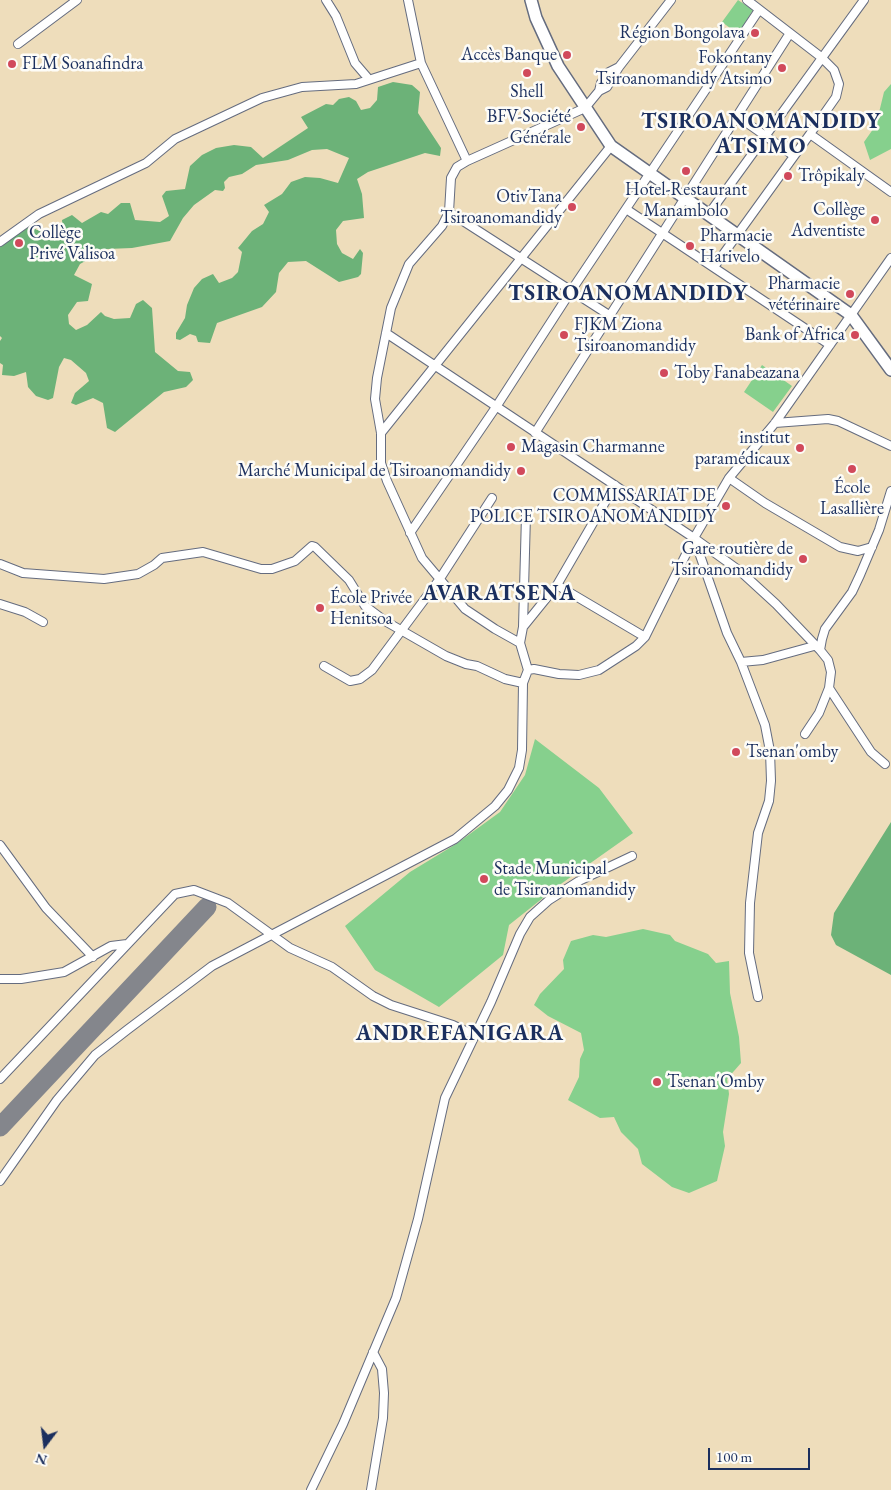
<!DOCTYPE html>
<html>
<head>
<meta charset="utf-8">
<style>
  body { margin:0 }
  #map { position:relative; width:891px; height:1490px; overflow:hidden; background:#edb; font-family:"EB Garamond",serif }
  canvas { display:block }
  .north { position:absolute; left:20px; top:1420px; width:50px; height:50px; -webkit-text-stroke:4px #fdfcf7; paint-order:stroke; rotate:195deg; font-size:14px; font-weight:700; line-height:20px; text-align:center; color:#1b2f5e }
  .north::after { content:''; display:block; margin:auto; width:18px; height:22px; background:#1b2f5e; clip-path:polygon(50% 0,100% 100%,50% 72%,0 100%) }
  .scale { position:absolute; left:708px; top:1448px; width:102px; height:22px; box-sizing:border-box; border:2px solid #1b2f5e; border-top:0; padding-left:6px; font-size:15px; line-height:18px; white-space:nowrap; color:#1b2f5e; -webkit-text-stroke:4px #fdfcf7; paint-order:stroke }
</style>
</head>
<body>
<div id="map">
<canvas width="891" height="1490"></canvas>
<div class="north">N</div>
<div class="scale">100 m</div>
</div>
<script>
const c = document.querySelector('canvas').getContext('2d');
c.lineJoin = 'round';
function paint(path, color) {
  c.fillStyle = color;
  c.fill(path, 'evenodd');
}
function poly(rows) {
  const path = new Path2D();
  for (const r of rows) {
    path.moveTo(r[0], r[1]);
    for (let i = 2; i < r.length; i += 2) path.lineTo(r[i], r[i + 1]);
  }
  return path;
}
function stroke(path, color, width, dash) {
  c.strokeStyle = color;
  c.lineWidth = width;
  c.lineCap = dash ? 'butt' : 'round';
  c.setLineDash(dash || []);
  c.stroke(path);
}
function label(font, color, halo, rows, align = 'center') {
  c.font = font + ' "EB Garamond",serif';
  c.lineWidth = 5;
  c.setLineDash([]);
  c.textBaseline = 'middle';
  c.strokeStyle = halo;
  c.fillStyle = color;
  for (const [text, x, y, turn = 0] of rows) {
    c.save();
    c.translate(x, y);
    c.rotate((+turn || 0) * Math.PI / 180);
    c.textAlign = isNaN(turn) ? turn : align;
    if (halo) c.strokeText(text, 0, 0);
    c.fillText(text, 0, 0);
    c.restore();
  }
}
paint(poly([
  [738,0,753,10,738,34,722,22],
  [891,84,891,149,870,160,864,142,876,125,884,92],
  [762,365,792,386,773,412,744,392],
  [535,739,599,788,633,833,558,886,509,925,503,955,439,1007,375,970,345,926,410,872,456,844,500,812,525,775],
  [643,929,670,935,675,941,708,954,716,963,729,961,730,993,739,1037,741,1063,727,1079,729,1094,723,1132,725,1146,717,1181,689,1193,672,1187,642,1164,638,1149,621,1132,614,1117,600,1118,568,1100,579,1077,580,1059,584,1050,581,1033,548,1016,534,1005,540,994,564,969,563,960,571,941,593,935,606,937]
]), '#86d08d');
paint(poly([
  [393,82,412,85,420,92,418,113,441,148,440,156,425,153,368,172,357,179,362,194,364,218,343,221,336,230,337,244,342,253,353,259,360,249,363,253,361,274,358,277,339,282,306,261,288,262,279,273,276,292,262,307,217,323,210,343,198,342,196,336,190,334,180,340,176,339,176,333,185,318,187,305,194,288,202,279,213,274,219,283,232,278,238,272,242,252,238,248,252,231,263,224,269,212,264,205,282,194,291,182,305,177,320,178,338,183,349,158,327,149,312,150,288,160,256,165,242,174,229,177,224,182,225,188,223,191,215,190,194,205,183,218,170,241,132,248,107,249,80,264,74,275,92,284,88,301,77,302,68,315,69,324,76,330,87,325,101,312,105,316,114,319,130,318,136,304,143,300,152,308,155,352,178,371,190,372,193,380,186,387,164,392,115,432,107,428,103,403,93,398,76,405,71,403,75,393,89,381,86,373,71,360,64,358,59,367,53,398,48,400,36,396,28,387,26,372,14,376,2,375,3,365,0,363,0,341,2,338,0,336,0,246,7,240,31,226,37,230,63,230,62,220,72,215,82,223,101,212,108,214,121,203,130,203,135,220,160,222,169,216,162,196,166,191,185,189,190,166,202,155,216,148,234,145,251,147,263,158,308,128,301,117,326,104,333,105,339,99,349,97,356,101,361,110,370,108,377,100,378,87],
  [891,822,891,975,836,945,831,935,834,913]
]), '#6cb278');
stroke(poly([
  [0,1127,207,907]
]), '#84868c', 19);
const street = poly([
  [326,0,336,16,355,63,367,77],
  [408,0,421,63,467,161],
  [18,44,77,0],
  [599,91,601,83,609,72,619,67],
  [737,116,794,156],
  [810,134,891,192],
  [626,209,830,345],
  [449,212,442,226,409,264,391,308,377,378,375,399,381,433,381,463,387,481,422,558,465,609,495,629,520,643,528,670],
  [708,215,864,0],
  [0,242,39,214,146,163,175,139,262,98,302,87,356,84,421,63],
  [714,267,810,134,836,97,839,84,834,70,821,57,747,0],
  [609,315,449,212,451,178,457,167,467,161,585,108,599,91,607,87,619,67,671,0],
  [386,333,694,538,740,571,776,604,820,650],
  [775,423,828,419,838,421,891,446],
  [381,433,611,146],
  [535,433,790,33],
  [729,478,765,503,840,547,858,551,872,547],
  [410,533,496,407,571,291,759,10],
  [694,538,727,633,741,662,765,725,770,751,771,781,769,801,758,833,750,903,749,953,758,997],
  [0,564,23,573,104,579,138,574,154,565,162,558,203,552,261,569,272,569,295,561,312,546,315,547,349,580,365,606,385,621,446,656,466,664,477,666,505,679,523,683],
  [557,585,645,637],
  [0,604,25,612,43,622],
  [523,627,526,515],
  [520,643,523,627,557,585,615,485],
  [741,662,763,660,814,646],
  [324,666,350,681,360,679,372,670,439,580,492,498],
  [829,688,871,752,885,764],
  [805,734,819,713,829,688,831,672,828,660,820,650,822,639,825,629,852,592,860,575,879,530,891,491],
  [0,845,46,908,93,957],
  [0,979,21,979,64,972,111,946,127,944],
  [0,1079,175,894,194,890,228,903,290,948,332,967,373,996,391,1005,453,1025,474,1035],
  [0,1181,57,1100,95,1055,127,1030,212,966,455,839,495,806,508,790,519,768,522,750,523,683,528,670,534,669,559,674,579,675,599,670,636,646,645,637,694,538,729,478,775,423,891,258],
  [311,1490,343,1424,396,1298,418,1219,445,1098,491,1002,520,934,530,917,549,900,579,881,632,856],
  [371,1490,383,1418,384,1393,382,1369,373,1352]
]);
const secondary = poly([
  [531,0,536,18,558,66,611,146,851,315,891,370]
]);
stroke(street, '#656c7f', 10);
stroke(secondary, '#656c7f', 14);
stroke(street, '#fff', 8);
stroke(secondary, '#fff', 11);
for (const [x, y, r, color] of [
  [755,33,5,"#d1495b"],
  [567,55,5,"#d1495b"],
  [12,64,5,"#d1495b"],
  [782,68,5,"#d1495b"],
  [527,73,5,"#d1495b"],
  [581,127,5,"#d1495b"],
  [686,171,5,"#d1495b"],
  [788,176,5,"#d1495b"],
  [572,207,5,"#d1495b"],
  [875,220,5,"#d1495b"],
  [19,243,5,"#d1495b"],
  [690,246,5,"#d1495b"],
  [850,294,5,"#d1495b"],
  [564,335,5,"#d1495b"],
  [855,335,5,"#d1495b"],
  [664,373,5,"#d1495b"],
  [511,447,5,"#d1495b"],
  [800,448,5,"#d1495b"],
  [852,469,5,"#d1495b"],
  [521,471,5,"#d1495b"],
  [726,506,5,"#d1495b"],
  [803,559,5,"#d1495b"],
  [320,608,5,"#d1495b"],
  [736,752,5,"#d1495b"],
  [484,879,5,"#d1495b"],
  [657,1082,5,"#d1495b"]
]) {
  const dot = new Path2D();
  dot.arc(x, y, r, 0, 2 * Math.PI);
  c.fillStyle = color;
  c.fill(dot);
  stroke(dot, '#fdfcf7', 2);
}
label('18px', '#1b2f5e', '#fdfcf7', [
  ["Région Bongolava",745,33],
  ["Accès Banque",557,55],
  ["Fokontany",772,58],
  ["Tsiroanomandidy Atsimo",772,79],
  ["FLM Soanafindra",22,64,"left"],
  ["Shell",527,92,"center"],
  ["BFV-Société",571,117],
  ["Générale",571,138],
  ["Trôpikaly",798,176,"left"],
  ["Hotel-Restaurant",686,190,"center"],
  ["Manambolo",686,211,"center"],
  ["OtivTana",562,197],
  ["Tsiroanomandidy",562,218],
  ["Collège",865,210],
  ["Adventiste",865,231],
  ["Collège",29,233,"left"],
  ["Privé Valisoa",29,254,"left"],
  ["Pharmacie",700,236,"left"],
  ["Harivelo",700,257,"left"],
  ["Pharmacie",840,284],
  ["vétérinaire",840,305],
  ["FJKM Ziona",574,325,"left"],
  ["Tsiroanomandidy",574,346,"left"],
  ["Bank of Africa",845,335],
  ["Toby Fanabeazana",674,373,"left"],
  ["institut",790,438],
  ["paramédicaux",790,459],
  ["Magasin Charmanne",521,447,"left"],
  ["Marché Municipal de Tsiroanomandidy",511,471],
  ["École",852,488,"center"],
  ["Lasallière",852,509,"center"],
  ["COMMISSARIAT DE",716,496],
  ["POLICE TSIROANOMANDIDY",716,517],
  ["Gare routière de",793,549],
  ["Tsiroanomandidy",793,570],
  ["École Privée",330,598,"left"],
  ["Henitsoa",330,619,"left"],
  ["Tsenan'omby",746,752,"left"],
  ["Stade Municipal",494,869,"left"],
  ["de Tsiroanomandidy",494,890,"left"],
  ["Tsenan'Omby",667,1082,"left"]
], 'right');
c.letterSpacing = '1px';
label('bold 22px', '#1b2f5e', '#fdfcf7', [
  ["TSIROANOMANDIDY",761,122],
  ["ATSIMO",761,147],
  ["TSIROANOMANDIDY",628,294],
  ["AVARATSENA",499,594],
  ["ANDREFANIGARA",460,1034]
]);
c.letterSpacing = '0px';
</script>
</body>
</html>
